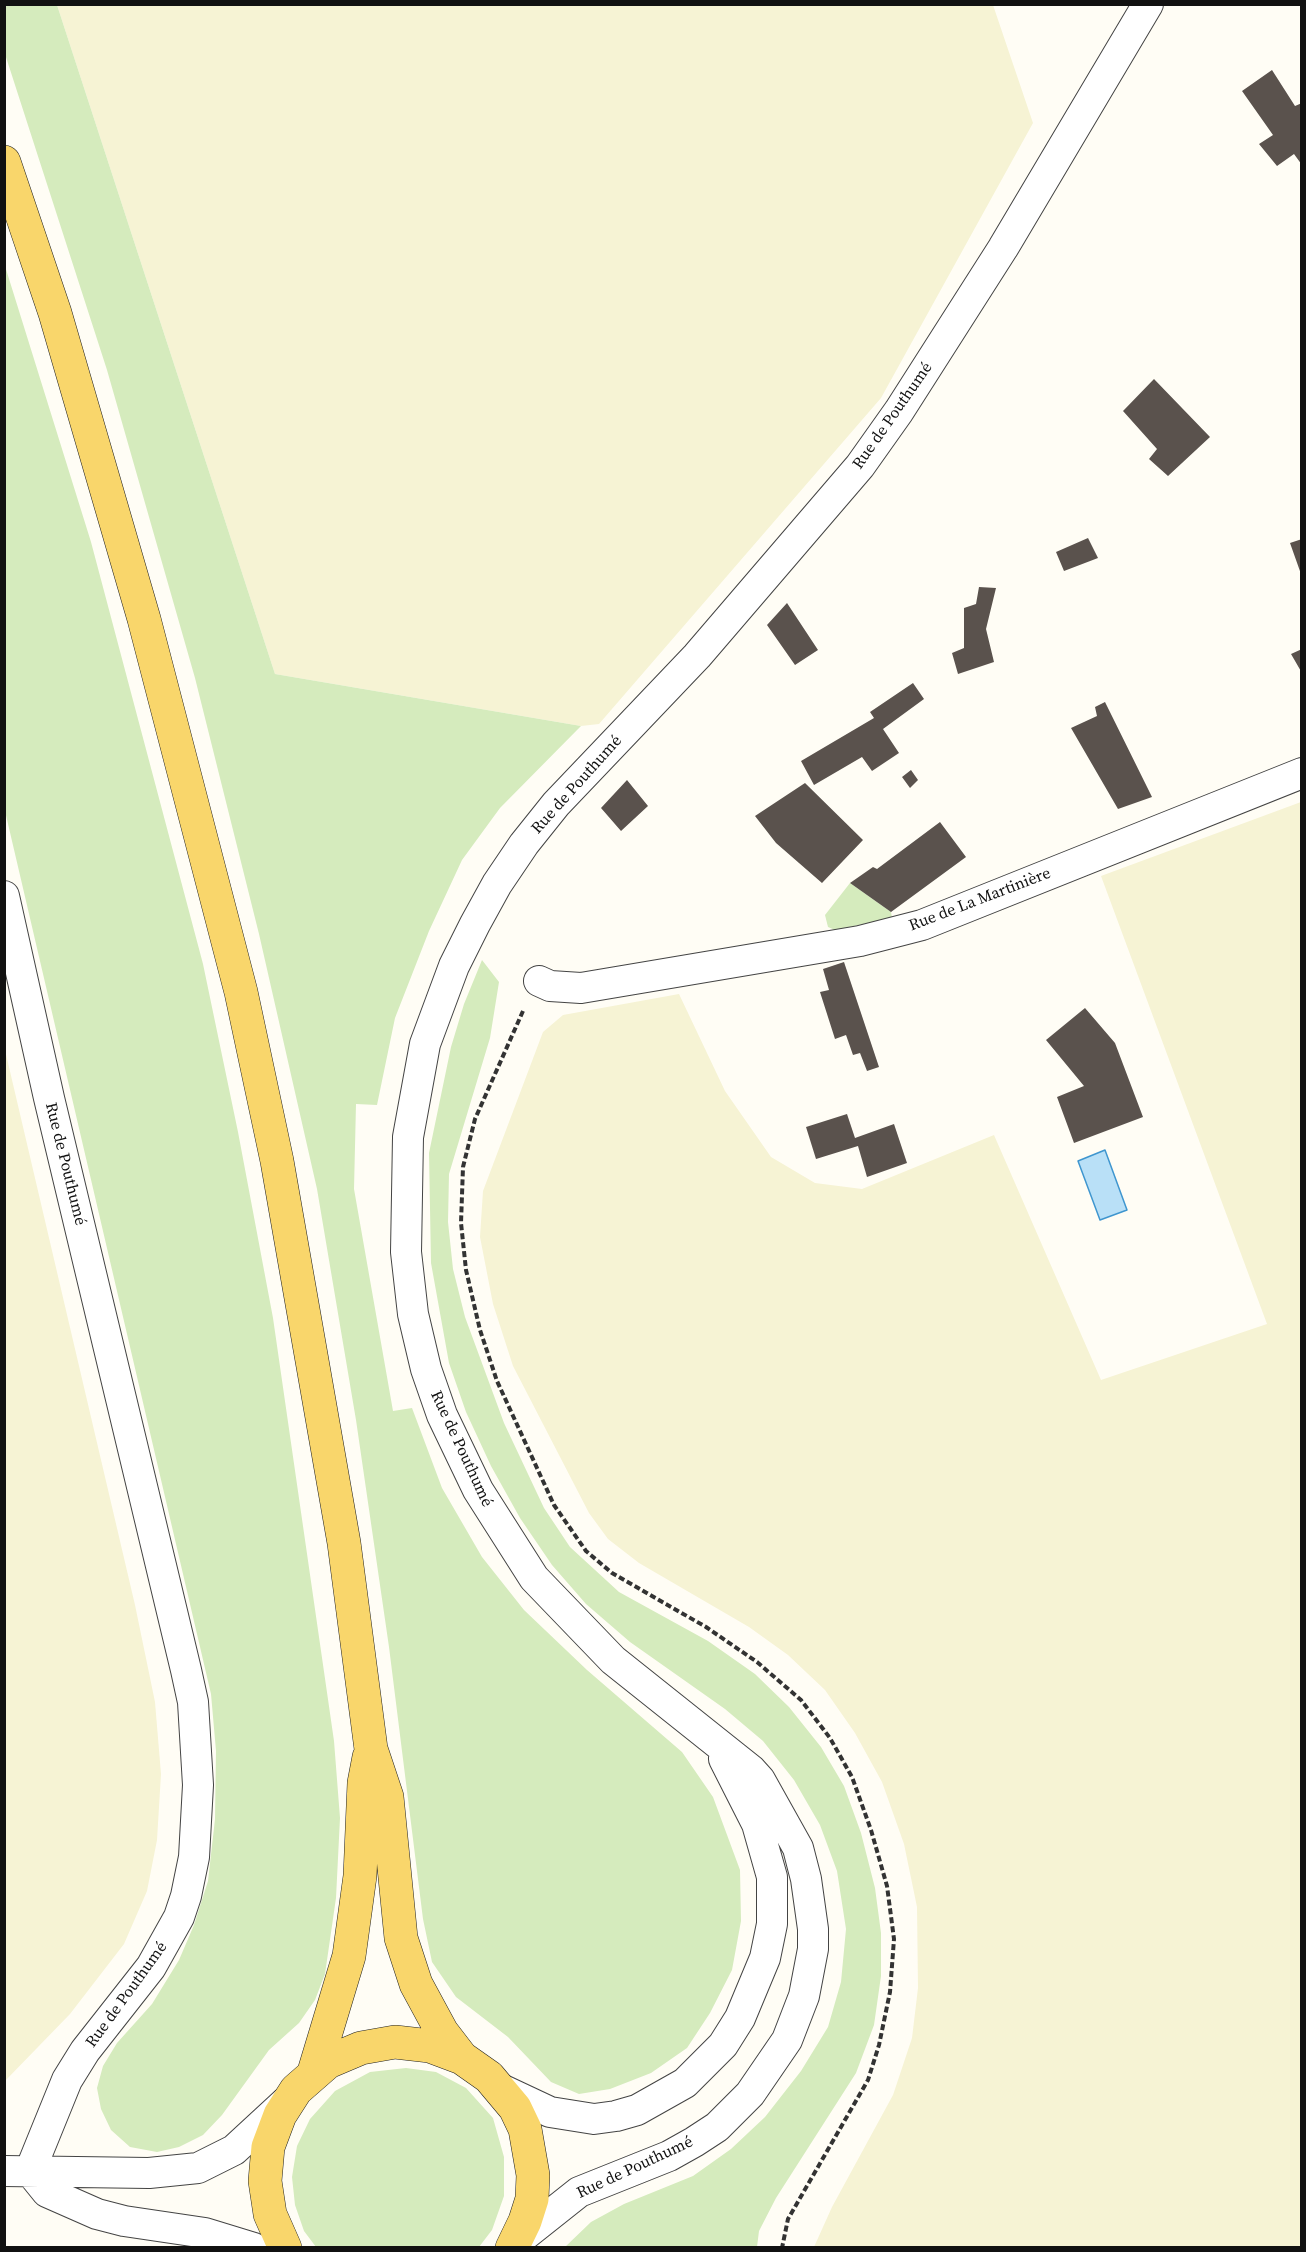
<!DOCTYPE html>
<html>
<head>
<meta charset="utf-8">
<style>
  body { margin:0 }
  #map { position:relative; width:1306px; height:2252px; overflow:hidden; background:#fffdf5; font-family:"Source Serif 4",serif }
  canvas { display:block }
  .frame { position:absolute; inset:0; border:6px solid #111; pointer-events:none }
</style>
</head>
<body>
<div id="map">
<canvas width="1306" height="2252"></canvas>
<div class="frame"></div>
</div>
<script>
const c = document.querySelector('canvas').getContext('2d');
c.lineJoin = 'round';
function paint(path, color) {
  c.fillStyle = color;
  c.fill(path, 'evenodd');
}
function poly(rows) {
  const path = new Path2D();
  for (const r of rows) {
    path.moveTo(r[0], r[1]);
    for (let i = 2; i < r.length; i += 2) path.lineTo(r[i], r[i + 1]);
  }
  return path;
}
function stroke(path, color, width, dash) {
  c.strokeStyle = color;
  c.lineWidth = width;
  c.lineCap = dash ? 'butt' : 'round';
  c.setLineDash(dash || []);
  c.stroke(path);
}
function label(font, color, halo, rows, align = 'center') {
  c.font = font + ' "Source Serif 4",serif';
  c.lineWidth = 6;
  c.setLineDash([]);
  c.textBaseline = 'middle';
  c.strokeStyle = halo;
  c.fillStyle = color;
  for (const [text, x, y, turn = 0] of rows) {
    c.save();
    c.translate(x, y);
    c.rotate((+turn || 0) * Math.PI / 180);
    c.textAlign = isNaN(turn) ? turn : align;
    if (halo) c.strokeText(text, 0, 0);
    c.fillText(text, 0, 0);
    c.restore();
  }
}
paint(poly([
  [57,5,993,5,1033,123,881,398,599,724,581,726,275,674],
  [1301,802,1301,2247,814,2247,832,2207,893,2095,912,2038,918,1988,917,1907,904,1844,882,1782,855,1733,825,1690,788,1655,749,1627,639,1563,608,1539,589,1513,513,1366,493,1304,480,1237,483,1191,543,1032,563,1015,679,994,725,1091,771,1157,815,1183,862,1189,994,1135,1101,1380,1267,1324,1101,876],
  [5,1050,135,1605,155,1702,161,1774,157,1840,147,1891,124,1944,70,2014,5,2081]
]), '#f6f3d4');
paint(poly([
  [5,4,57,5,275,674,581,726,500,808,462,860,429,931,395,1018,377,1105,356,1104,354,1189,393,1411,412,1408,442,1488,482,1557,524,1610,587,1670,682,1752,713,1797,740,1870,741,1921,732,1970,710,2013,687,2048,651,2073,610,2089,579,2094,551,2082,508,2037,456,1997,432,1962,423,1919,389,1647,356,1420,317,1189,259,934,195,678,107,370,5,54],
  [5,266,91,542,203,964,238,1132,273,1318,334,1741,340,1818,336,1898,325,1974,315,2000,299,2023,269,2050,222,2115,203,2135,179,2147,157,2152,130,2147,111,2130,101,2109,97,2088,103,2066,117,2043,152,2004,179,1960,194,1925,208,1881,215,1819,216,1751,211,1694,5,811],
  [850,883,891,912,892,918,835,930,828,927,825,915],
  [482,960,499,982,490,1038,449,1174,448,1222,453,1269,465,1317,504,1423,544,1508,570,1547,619,1592,708,1641,755,1674,789,1707,821,1747,844,1786,861,1833,875,1888,881,1933,881,1976,874,2025,856,2073,776,2198,759,2231,757,2247,565,2247,591,2222,624,2204,693,2176,731,2149,765,2117,801,2071,828,2027,841,1982,846,1929,837,1871,820,1825,794,1780,763,1741,725,1709,630,1642,586,1604,552,1565,520,1518,491,1466,466,1412,449,1363,431,1263,429,1153,451,1047,464,1004],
  [406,2068,436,2072,466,2088,493,2118,504,2157,504,2196,492,2230,479,2247,316,2247,304,2231,295,2205,292,2177,297,2146,310,2119,335,2091,370,2072]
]), '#d5ebbd');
const water = poly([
  [1105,1150,1127,1210,1100,1220,1078,1161,1105,1150]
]);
paint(water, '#b9e0f7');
stroke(water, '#3f96cf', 1.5);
paint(poly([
  [1272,70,1295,106,1302,103,1302,165,1294,154,1277,166,1259,144,1273,135,1242,91],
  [1154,379,1210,437,1168,476,1149,459,1157,449,1123,411],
  [1088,538,1098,558,1064,571,1056,552],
  [1302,539,1302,574,1301,574,1290,543],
  [979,587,996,588,986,629,994,662,958,674,952,653,964,648,964,608,976,604],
  [787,603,818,650,795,665,767,625],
  [1302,649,1302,673,1291,654],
  [913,683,924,699,883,729,899,753,872,771,862,757,814,785,801,761,874,718,870,712],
  [1105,702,1152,797,1118,809,1071,728,1097,716,1095,707],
  [911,770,918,780,910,788,902,777],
  [627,780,648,806,621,831,601,808],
  [805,783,863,840,822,883,776,843,755,816],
  [940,822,966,857,891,912,850,883,873,867,877,869],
  [844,962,879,1067,867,1071,860,1053,853,1055,846,1035,835,1039,820,992,829,990,823,969],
  [1085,1008,1115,1043,1143,1117,1074,1143,1057,1097,1084,1086,1046,1040],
  [847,1114,855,1138,894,1124,907,1163,867,1177,858,1146,816,1159,806,1127]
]), '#5a524d');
const street = poly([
  [4,896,49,1098,186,1670,193,1702,198,1785,194,1857,186,1896,179,1917,151,1967,85,2051,67,2080,30,2171],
  [539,981,550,986,581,988,860,941,922,925,1302,773],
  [501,2089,550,2112,594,2119,616,2116,637,2110,685,2083,723,2045,740,2018,765,1958,772,1924,772,1877,757,1824,724,1759],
  [4,2171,149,2173,198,2168,234,2150,286,2102],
  [30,2171,47,2192,97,2214,124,2221,205,2233,254,2248],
  [516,2242,579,2192,669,2156,694,2142,717,2127,750,2094,787,2040,804,1996,813,1949,813,1929,806,1879,798,1848,760,1780,751,1770,613,1660,534,1578,478,1490,442,1415,426,1369,413,1314,406,1252,408,1137,425,1044,454,966,475,924,497,884,524,844,556,804,697,656,860,466,899,411,1003,248,1148,4]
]);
const primary = poly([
  [4,162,55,313,144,619,241,992,277,1161,344,1543,371,1749,387,1797,401,1938,416,1984,442,2032,462,2058],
  [314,2072,349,1956,360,1876,364,1783,369,1757],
  [285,2248,270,2214,265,2181,268,2147,280,2115,296,2090,328,2062,361,2048,395,2042,430,2046,462,2058,489,2077,515,2108,525,2129,533,2175,532,2199,525,2221,512,2248]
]);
stroke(street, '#444', 32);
stroke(primary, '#222', 34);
stroke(poly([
  [523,1011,475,1119,463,1167,461,1223,466,1270,480,1330,497,1381,554,1505,586,1551,612,1573,706,1627,757,1662,801,1700,830,1738,852,1777,871,1830,887,1886,894,1939,890,1992,879,2045,868,2080,788,2219,782,2248]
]), '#333', 4, [6, 3]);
stroke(street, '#fff', 30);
stroke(primary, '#f9d66b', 33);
label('16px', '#111', '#fff', [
  ["Rue de Pouthumé",893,416,-55],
  ["Rue de Pouthumé",577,785,-48],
  ["Rue de La Martinière",980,900,-21],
  ["Rue de Pouthumé",65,1164,76],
  ["Rue de Pouthumé",461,1449,65],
  ["Rue de Pouthumé",127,1995,-54],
  ["Rue de Pouthumé",635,2168,-25]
]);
</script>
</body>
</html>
